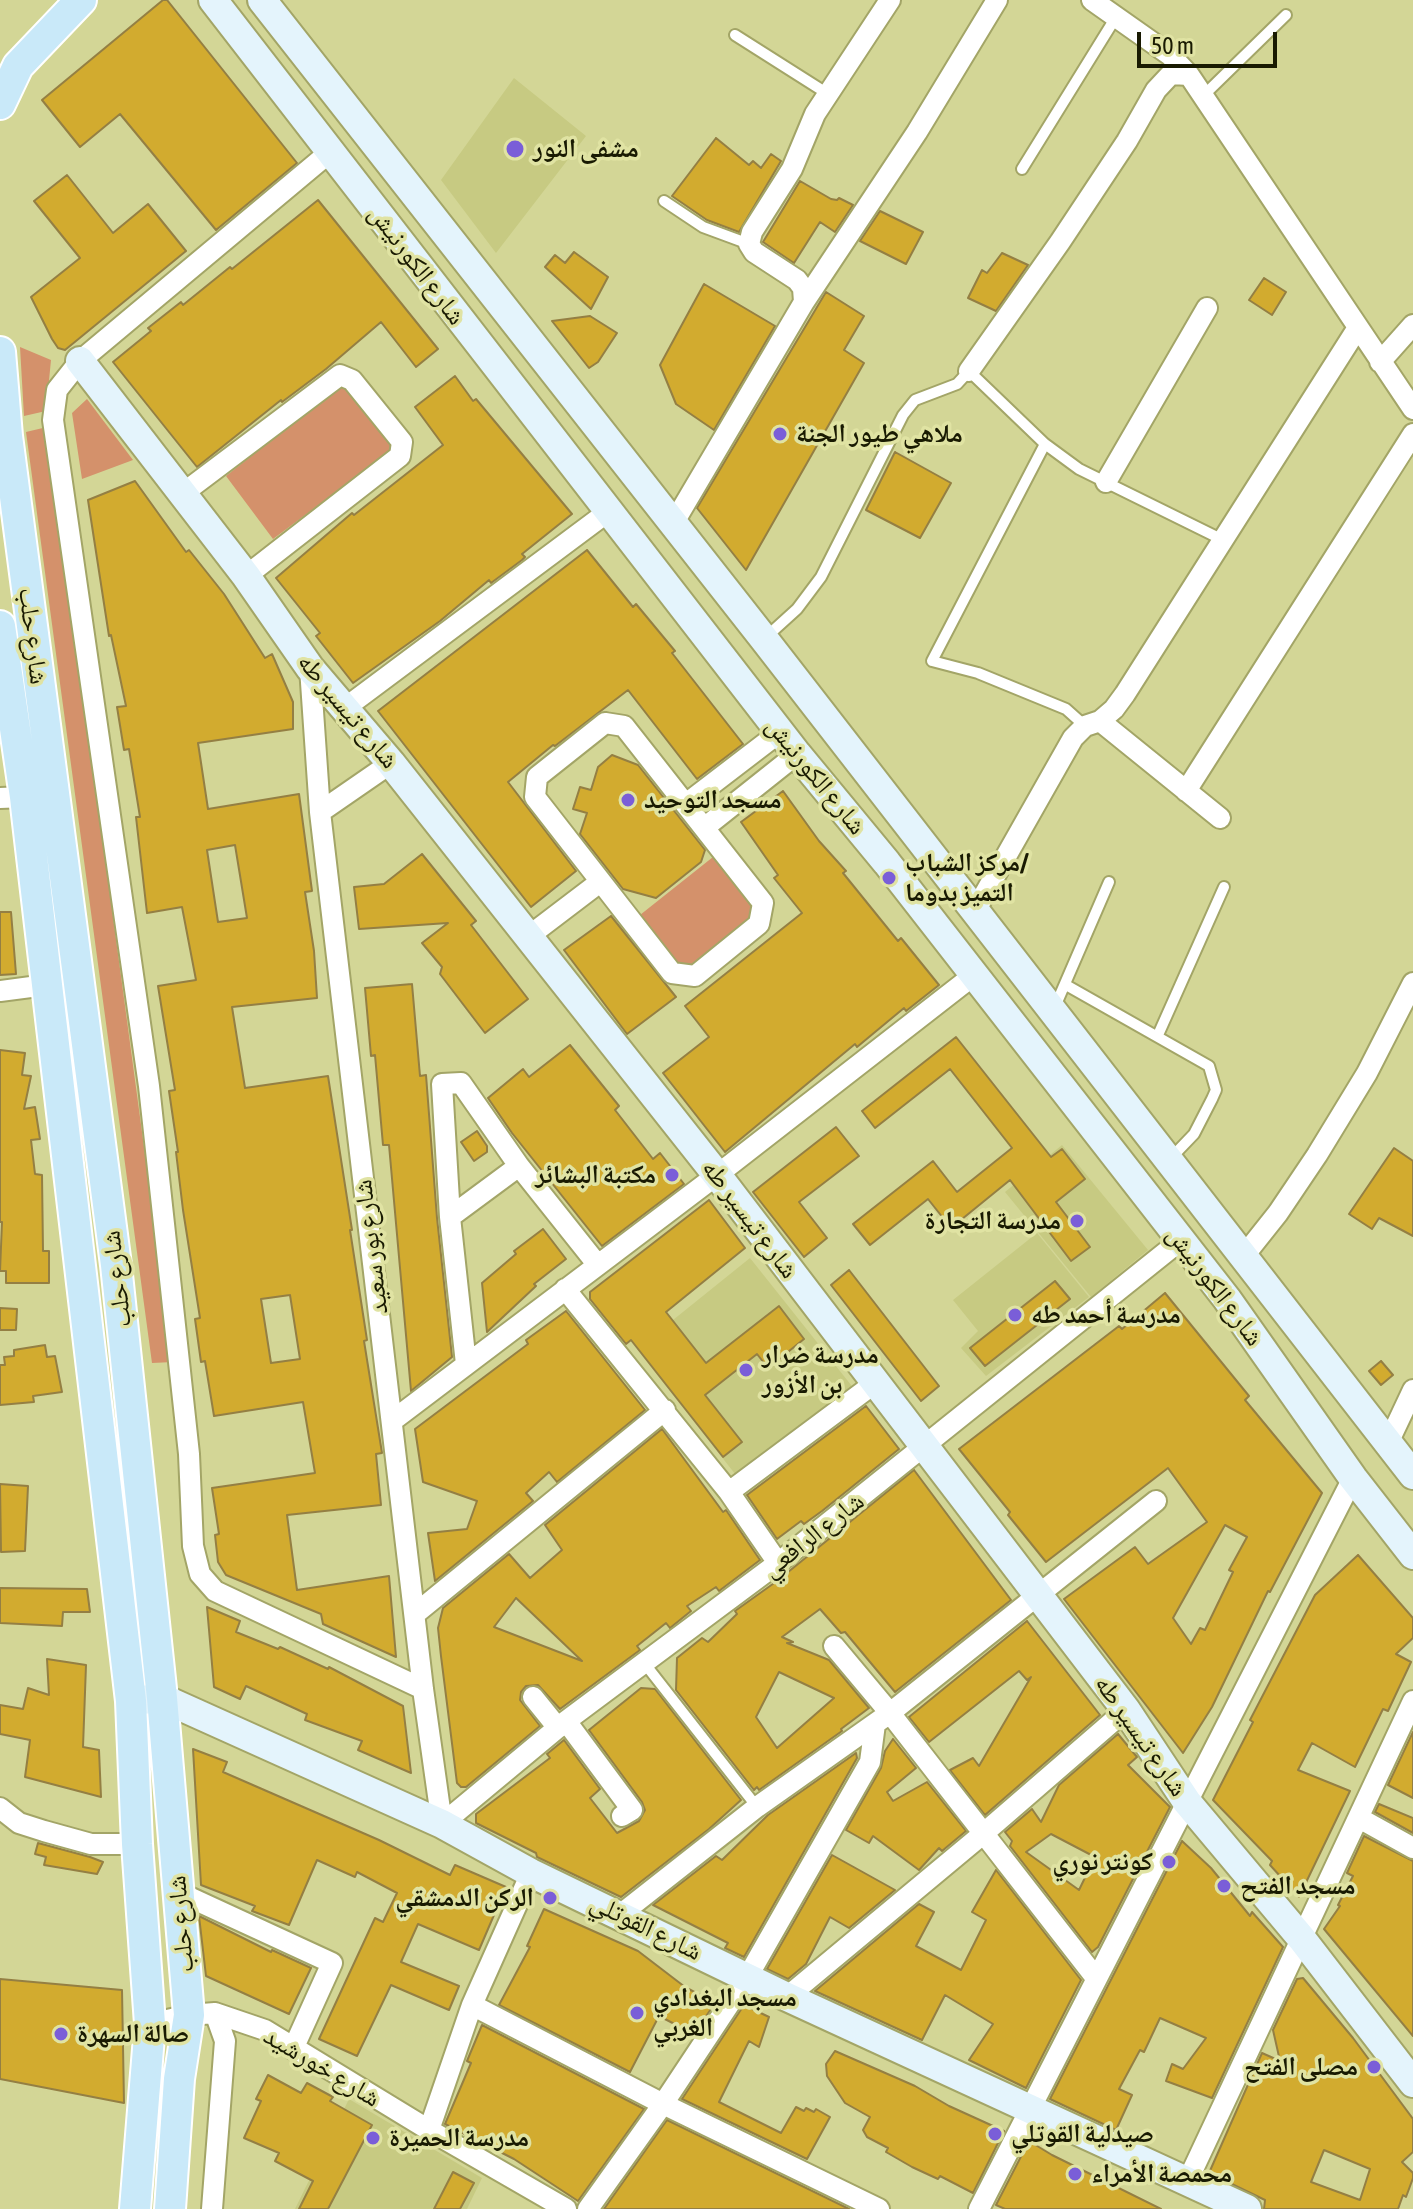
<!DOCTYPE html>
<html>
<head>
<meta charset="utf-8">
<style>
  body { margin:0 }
  #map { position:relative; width:1413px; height:2209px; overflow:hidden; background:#d3d696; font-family:"Asap Condensed",sans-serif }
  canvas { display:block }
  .scale { position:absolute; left:1137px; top:32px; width:140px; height:36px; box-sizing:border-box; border:4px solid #191a02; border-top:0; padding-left:10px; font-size:24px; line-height:28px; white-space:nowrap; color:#191a02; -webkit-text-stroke:6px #e0e3a3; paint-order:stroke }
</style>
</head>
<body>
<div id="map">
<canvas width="1413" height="2209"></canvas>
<div class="scale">50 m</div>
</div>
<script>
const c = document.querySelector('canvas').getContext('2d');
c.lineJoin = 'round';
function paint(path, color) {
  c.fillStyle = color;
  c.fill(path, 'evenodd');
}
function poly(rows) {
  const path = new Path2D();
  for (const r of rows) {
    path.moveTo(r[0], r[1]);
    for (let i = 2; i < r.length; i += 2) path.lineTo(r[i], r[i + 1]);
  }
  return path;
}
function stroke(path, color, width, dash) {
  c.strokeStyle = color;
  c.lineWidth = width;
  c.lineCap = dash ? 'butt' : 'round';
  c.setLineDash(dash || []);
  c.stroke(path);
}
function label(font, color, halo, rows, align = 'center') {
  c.font = font + ' "Asap Condensed","Noto Naskh Arabic",sans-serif';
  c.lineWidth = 7;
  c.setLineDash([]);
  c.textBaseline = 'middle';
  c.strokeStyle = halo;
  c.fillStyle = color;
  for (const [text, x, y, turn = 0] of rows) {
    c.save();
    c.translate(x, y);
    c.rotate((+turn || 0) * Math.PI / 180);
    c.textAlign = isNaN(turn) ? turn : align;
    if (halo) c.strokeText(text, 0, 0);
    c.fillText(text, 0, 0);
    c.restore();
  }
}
paint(poly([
  [514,78,586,136,496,253,441,180],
  [1062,1145,1148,1250,1091,1297,1005,1192],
  [1037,1233,1089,1297,986,1376,961,1348,978,1331,953,1300],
  [750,1258,855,1390,739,1479,637,1349],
  [349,2099,482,2178,467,2209,295,2209]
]), '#c7ca82');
paint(poly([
  [20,347,51,360,46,411,24,416],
  [345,382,395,448,273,539,226,476],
  [87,399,133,460,82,479,72,413],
  [47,427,173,1362,152,1363,26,432],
  [713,857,758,913,684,971,640,915]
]), '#d4916b');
const building = poly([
  [163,0,167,0,297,163,216,230,120,114,80,147,42,100,163,0],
  [716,138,749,165,753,161,761,168,771,154,781,161,739,232,707,220,672,196,716,138],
  [67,175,113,233,148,204,186,251,65,350,58,348,52,339,31,297,80,258,34,201,67,175],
  [800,181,831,199,837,200,839,198,853,205,835,232,820,222,794,263,763,242,800,181],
  [318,200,438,349,416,367,381,322,326,369,282,402,281,400,197,467,113,362,151,331,148,328,181,302,183,305,230,267,232,269,318,200],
  [880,211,923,232,906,264,860,241,880,211],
  [574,252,608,277,591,309,545,267,555,255,565,263,574,252],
  [1002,253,1028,265,996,311,968,298,982,270,987,273,1002,253],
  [1264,278,1286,292,1272,315,1249,300,1264,278],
  [704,284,775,326,714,430,676,404,660,365,704,284],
  [826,292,864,316,844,350,864,363,746,570,697,508,826,292],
  [590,316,617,333,598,362,589,368,552,321,590,316],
  [455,376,473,401,476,399,572,514,522,554,525,557,522,560,491,583,489,580,440,621,353,683,316,636,320,633,276,578,352,513,354,515,443,445,415,407,455,376],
  [895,452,951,483,920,538,866,510,895,452],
  [135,481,186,552,189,550,224,594,265,658,272,654,293,702,293,729,198,743,208,809,299,794,312,891,305,892,314,951,317,998,232,1007,245,1088,328,1076,352,1230,350,1230,367,1340,364,1341,382,1453,376,1454,381,1505,287,1515,297,1590,389,1576,396,1657,323,1624,321,1614,226,1575,218,1562,215,1535,219,1534,212,1488,315,1473,303,1402,214,1416,205,1361,201,1362,195,1319,200,1318,183,1210,176,1152,178,1152,169,1091,175,1090,158,986,196,980,182,907,147,913,136,817,140,817,129,749,124,750,117,707,126,706,111,635,109,636,88,500,135,481],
  [235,845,247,918,218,922,207,850,235,845],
  [290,1295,300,1359,271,1363,261,1299,290,1295],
  [587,550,633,607,636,604,675,651,672,653,743,744,697,779,628,690,555,746,553,745,508,782,576,871,531,907,378,711,587,550],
  [612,755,638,765,705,850,701,862,656,898,623,889,580,834,587,813,573,809,580,787,591,790,598,767,612,755],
  [783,791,819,841,846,871,843,873,898,941,901,938,939,985,906,1011,904,1008,857,1047,855,1044,725,1152,663,1073,709,1037,685,1006,802,913,774,878,778,875,741,822,783,791],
  [422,854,476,921,471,925,528,999,485,1033,440,974,442,967,422,943,448,923,359,929,354,887,384,884,422,854],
  [0,912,11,912,16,974,0,975,0,912],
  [611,916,676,997,627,1034,564,950,611,916],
  [412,984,420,1076,426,1075,437,1218,452,1357,411,1391,389,1145,383,1145,375,1055,371,1056,365,988,412,984],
  [956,1037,1051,1157,1062,1149,1085,1179,1056,1202,1090,1247,1071,1261,1010,1180,951,1228,928,1199,870,1245,853,1224,933,1161,957,1192,1012,1148,950,1069,875,1128,862,1111,956,1037],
  [570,1045,619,1106,615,1110,653,1159,660,1153,684,1184,602,1246,512,1133,488,1098,523,1069,529,1077,570,1045],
  [0,1050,25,1053,22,1075,31,1076,24,1109,35,1107,40,1139,31,1140,35,1174,42,1175,43,1251,49,1251,49,1283,6,1283,6,1271,0,1271,2,1222,0,1222,0,1050],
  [836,1127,859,1156,799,1202,827,1238,804,1257,753,1192,836,1127],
  [477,1131,487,1146,487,1152,474,1161,461,1142,477,1131],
  [1394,1148,1413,1161,1413,1236,1379,1218,1372,1229,1349,1214,1394,1148],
  [709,1200,745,1248,666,1312,706,1363,779,1306,804,1339,768,1368,757,1354,705,1395,742,1442,723,1457,631,1340,626,1344,590,1299,590,1292,709,1200],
  [543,1229,566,1259,534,1284,536,1286,487,1332,482,1283,516,1254,514,1251,543,1229],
  [849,1270,939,1386,921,1401,831,1285,849,1270],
  [1055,1281,1070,1299,985,1366,970,1348,1055,1281],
  [1165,1293,1249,1396,1245,1400,1322,1493,1270,1592,1268,1591,1212,1707,1183,1753,1064,1599,1135,1547,1148,1564,1207,1522,1168,1468,1046,1562,1008,1515,1010,1512,959,1449,1119,1326,1122,1329,1165,1293],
  [1225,1525,1247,1537,1229,1570,1233,1572,1205,1630,1200,1628,1191,1644,1173,1618,1225,1525],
  [0,1308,17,1309,16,1330,0,1330,0,1308],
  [566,1311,645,1410,557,1482,549,1472,526,1493,533,1501,435,1581,428,1533,467,1529,477,1501,423,1482,415,1429,528,1344,526,1340,566,1311],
  [45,1345,47,1357,55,1356,62,1392,33,1396,34,1402,0,1405,0,1365,5,1365,4,1357,14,1356,14,1350,45,1345],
  [1381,1361,1393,1375,1381,1385,1369,1371,1381,1361],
  [866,1406,899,1449,822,1511,804,1524,801,1521,777,1539,747,1495,866,1406],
  [662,1429,723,1512,726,1510,760,1560,719,1591,716,1587,687,1606,691,1611,670,1628,666,1623,637,1646,640,1650,560,1709,538,1685,526,1686,521,1692,520,1700,540,1726,466,1787,461,1787,457,1783,441,1656,438,1628,443,1608,509,1554,530,1578,562,1550,545,1525,662,1429],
  [516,1598,582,1661,494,1627,516,1598],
  [914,1470,1011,1600,895,1692,845,1632,841,1633,820,1609,782,1637,793,1642,787,1643,829,1660,869,1708,841,1729,842,1731,759,1790,757,1787,754,1790,676,1690,677,1658,702,1638,708,1642,737,1614,735,1611,777,1581,914,1470],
  [779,1672,834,1698,777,1748,756,1717,779,1672],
  [0,1484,28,1486,25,1551,1,1552,0,1484],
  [1358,1555,1413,1618,1413,1638,1396,1654,1411,1662,1388,1711,1383,1709,1355,1767,1312,1743,1298,1770,1350,1791,1299,1897,1270,1865,1272,1861,1213,1800,1253,1722,1250,1720,1315,1595,1358,1555],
  [0,1588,87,1589,90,1612,63,1612,62,1626,0,1623,0,1588],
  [207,1607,240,1621,236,1632,278,1649,280,1647,328,1669,329,1667,403,1706,411,1773,358,1750,362,1741,305,1720,307,1714,246,1686,240,1699,214,1687,207,1607],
  [1027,1621,1100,1715,985,1815,950,1770,973,1758,979,1766,1031,1677,1027,1680,1019,1671,929,1742,909,1717,1027,1621],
  [47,1659,86,1665,83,1747,99,1750,101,1797,25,1777,30,1740,0,1734,0,1705,23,1709,28,1688,49,1695,47,1659],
  [641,1688,655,1689,741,1800,709,1829,621,1897,537,1857,536,1853,476,1823,476,1814,550,1758,547,1754,564,1740,600,1789,590,1798,617,1833,639,1821,645,1810,642,1802,589,1730,641,1688],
  [1413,1732,1413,1798,1388,1785,1413,1732],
  [1118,1734,1137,1757,1128,1765,1170,1807,1098,1947,1092,1952,1010,1846,1012,1841,1005,1832,1032,1809,1041,1822,1059,1785,1118,1734],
  [1051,1834,1095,1857,1079,1890,1026,1852,1051,1834],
  [893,1739,916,1768,887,1792,893,1801,927,1782,966,1831,942,1851,939,1848,919,1870,873,1836,869,1843,846,1830,881,1768,885,1751,893,1739],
  [193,1749,227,1762,223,1772,379,1840,450,1875,455,1865,506,1887,479,1950,418,1924,401,1962,459,1986,449,2010,391,1985,357,2056,319,2039,375,1918,383,1922,397,1893,357,1872,355,1877,317,1860,289,1925,252,1911,255,1906,201,1885,193,1749],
  [856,1753,857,1758,744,1957,725,1948,728,1943,653,1905,716,1856,722,1860,768,1815,856,1753],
  [1379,1804,1413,1818,1413,1833,1375,1812,1379,1804],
  [1364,1836,1413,1861,1413,2036,1324,1929,1340,1906,1338,1905,1353,1876,1347,1873,1364,1836],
  [1182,1841,1211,1868,1250,1916,1252,1912,1283,1947,1212,2098,1166,2081,1172,2064,1183,2069,1206,2038,1160,2018,1144,2052,1140,2050,1119,2089,1132,2095,1116,2130,1050,2099,1182,1841],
  [38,1843,90,1857,103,1862,97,1874,44,1865,46,1857,35,1854,38,1843],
  [832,1855,895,1890,849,1928,830,1917,806,1964,788,1979,767,1969,832,1855],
  [996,1870,1081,1980,1026,2088,969,2060,993,2024,945,1995,922,2040,815,1991,919,1904,934,1912,916,1946,961,1970,986,1920,972,1912,996,1870],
  [544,1909,638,1951,685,1987,715,2003,694,2034,659,2016,630,2072,499,2005,530,1947,527,1946,544,1909],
  [199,1916,271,1952,272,1950,311,1968,289,2014,206,1976,199,1916],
  [1303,1978,1353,2038,1413,2119,1413,2152,1402,2162,1413,2173,1413,2178,1406,2197,1403,2195,1398,2209,1264,2209,1265,2200,1209,2173,1262,2053,1280,2061,1273,2030,1297,1979,1303,1978],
  [1324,2150,1370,2169,1360,2200,1311,2182,1324,2150],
  [0,1979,122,1990,124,2103,0,2079,0,1979],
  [744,2005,769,2017,759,2047,749,2041,719,2102,781,2133,796,2107,804,2111,806,2108,814,2112,816,2109,830,2117,807,2159,682,2099,744,2005],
  [482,2025,644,2109,578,2201,514,2159,445,2124,471,2063,467,2061,482,2025],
  [835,2051,915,2086,949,2106,1004,2131,973,2193,940,2176,938,2179,912,2167,886,2152,888,2148,867,2137,863,2130,870,2117,845,2103,827,2076,826,2064,835,2051],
  [268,2075,301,2093,307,2083,333,2097,330,2101,372,2125,328,2209,299,2209,313,2181,275,2161,279,2153,244,2138,261,2101,256,2099,268,2075],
  [667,2120,849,2209,604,2209,667,2120],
  [1029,2141,1052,2155,1161,2209,1005,2209,996,2205,1029,2141],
  [453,2172,474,2183,460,2209,434,2209,453,2172]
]);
paint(building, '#d2ab2f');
stroke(building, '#947f43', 2);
const lane = poly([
  [735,35,828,94],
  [1203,96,1286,15],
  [1022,169,1116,17],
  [664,201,703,227,749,244],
  [1045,444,932,661,978,673,1066,709,1085,726],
  [765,638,797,609,821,577,903,415,915,400,957,384,969,371,1045,444,1079,469,1223,540],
  [1066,985,1209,1066,1216,1090,1212,1099,1194,1134,1170,1159],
  [1054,1009,1109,882],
  [1158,1035,1224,887],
  [645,1664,757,1807]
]);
const street = poly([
  [1092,0,1170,55,1189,75,1413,409],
  [330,152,80,361,57,390,53,420,149,1086,189,1454,193,1546,200,1574,215,1591,423,1689],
  [804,302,803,288,797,280,754,252,749,244,752,232,792,169,815,114,890,0],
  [1380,362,1413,325],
  [969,371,1060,242,1127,141,1156,90,1171,74,1189,75],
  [1106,482,1207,308],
  [182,494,340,375,352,380,402,442,400,456,246,576],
  [673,524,804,302,917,132,997,0],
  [310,668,320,812,423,1689,442,1824],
  [345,708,609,511],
  [1100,721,1220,818],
  [605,723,624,726,763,903,759,924,695,976,672,973,535,797,537,777,605,723],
  [1186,791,1413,434],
  [0,798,25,797],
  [686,804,780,732],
  [320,812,391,763],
  [704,828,797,754],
  [975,911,1073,738,1085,726,1100,721,1114,709,1125,694,1357,329],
  [529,936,600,882],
  [0,991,46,985],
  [450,1217,519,1166],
  [1243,1257,1278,1213,1317,1155,1367,1073,1413,983],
  [565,1289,729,1492,778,1563],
  [466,1364,450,1217,442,1084,461,1083,519,1166,597,1264],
  [392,1421,717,1175,974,975],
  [1388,1443,1413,1390],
  [729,1492,875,1383],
  [415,1614,665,1410],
  [834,1646,890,1713,1096,1978],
  [533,1697,558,1728],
  [566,1721,632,1810,622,1816],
  [0,1808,19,1823,44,1831,91,1844,137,1844],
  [1359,1818,1413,1848],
  [442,1824,566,1721,778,1563,1181,1240],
  [178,1892,332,1963,293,2049],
  [621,1914,757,1807,890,1713,1156,1501],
  [787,1997,984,1833,1126,1710],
  [472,2005,663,2104,879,2209],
  [150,2024,189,2015,215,2013,265,2030,429,2130,566,2209],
  [429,2130,472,2005,531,1873],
  [1188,2180,1413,1701],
  [212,2209,225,2041,215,2013],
  [588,2209,663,2104,748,1976,870,1762,875,1724],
  [979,2209,1353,1478]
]);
const secondary = poly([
  [213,0,797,754,887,863,1227,1299,1353,1478,1413,1555],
  [262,0,764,639,1413,1475],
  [80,361,246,576,310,668,391,763,717,1175,1126,1710,1187,1802,1302,1939,1413,2083],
  [131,1701,162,1698,442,1824,531,1873,787,1997,1247,2209]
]);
const primary = poly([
  [0,104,18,66,81,0],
  [0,352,7,436,116,1265,162,1698,189,2015,179,2079,170,2209],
  [0,626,25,797,131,1701,137,1844,150,2024,135,2209]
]);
stroke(lane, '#a3a567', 14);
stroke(street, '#a3a567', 24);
stroke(secondary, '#a3a567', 32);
stroke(primary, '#fff', 34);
stroke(lane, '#fff', 10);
stroke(street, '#fff', 20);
stroke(secondary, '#e4f4fc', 28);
stroke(primary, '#c9e9f9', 30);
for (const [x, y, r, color] of [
  [515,149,10,"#7a5ed8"],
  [780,434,8,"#7a5ed8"],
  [628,800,8,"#7a5ed8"],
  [889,878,8,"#7a5ed8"],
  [672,1175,8,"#7a5ed8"],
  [1077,1221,8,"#7a5ed8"],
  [1015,1315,8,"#7a5ed8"],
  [746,1370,8,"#7a5ed8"],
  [1169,1862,8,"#7a5ed8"],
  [1224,1886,8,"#7a5ed8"],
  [550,1898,8,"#7a5ed8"],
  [637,2013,8,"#7a5ed8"],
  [61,2034,8,"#7a5ed8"],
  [1374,2067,8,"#7a5ed8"],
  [995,2134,8,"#7a5ed8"],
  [373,2138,8,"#7a5ed8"],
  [1075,2174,8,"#7a5ed8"]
]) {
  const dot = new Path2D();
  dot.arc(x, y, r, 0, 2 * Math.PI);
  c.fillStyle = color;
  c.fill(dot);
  stroke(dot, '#e0e3a3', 3);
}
label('bold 26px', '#191a02', '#e0e3a3', [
  ["مشفى النور",533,149],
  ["ملاهي طيور الجنة",796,434],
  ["مسجد التوحيد",644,800],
  ["مركز الشباب/",905,863],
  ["التميز بدوما",905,893],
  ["مكتبة البشائر",656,1175,"right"],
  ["مدرسة التجارة",1061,1221,"right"],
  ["مدرسة أحمد طه",1031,1315],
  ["مدرسة ضرار",762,1355],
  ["بن الأزور",762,1385],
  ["كونتر نوري",1153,1862,"right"],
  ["مسجد الفتح",1240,1886],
  ["الركن الدمشقي",534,1898,"right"],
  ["مسجد البغدادي",653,1998],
  ["الغربي",653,2028],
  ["صالة السهرة",77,2034],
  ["مصلى الفتح",1358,2067,"right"],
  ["صيدلية القوتلي",1011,2134],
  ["مدرسة الحميرة",389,2138],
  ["محمصة الأمراء",1091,2174]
], 'left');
label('26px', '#191a02', '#e0e3a3', [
  ["شارع الكورنيش",417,265,53],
  ["شارع حلب",33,636,83],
  ["شارع تيسير طه",348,711,50],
  ["شارع الكورنيش",816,776,51],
  ["شارع تيسير طه",750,1219,53],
  ["شارع بور سعيد",371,1247,-97],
  ["شارع حلب",117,1279,-97],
  ["شارع الكورنيش",1215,1286,53],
  ["شارع الرافعي",813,1535,-38],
  ["شارع تيسير طه",1141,1736,55],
  ["شارع حلب",181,1924,-95],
  ["شارع القوتلي",646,1927,26],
  ["شارع خورشيد",322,2067,31]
]);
</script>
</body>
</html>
